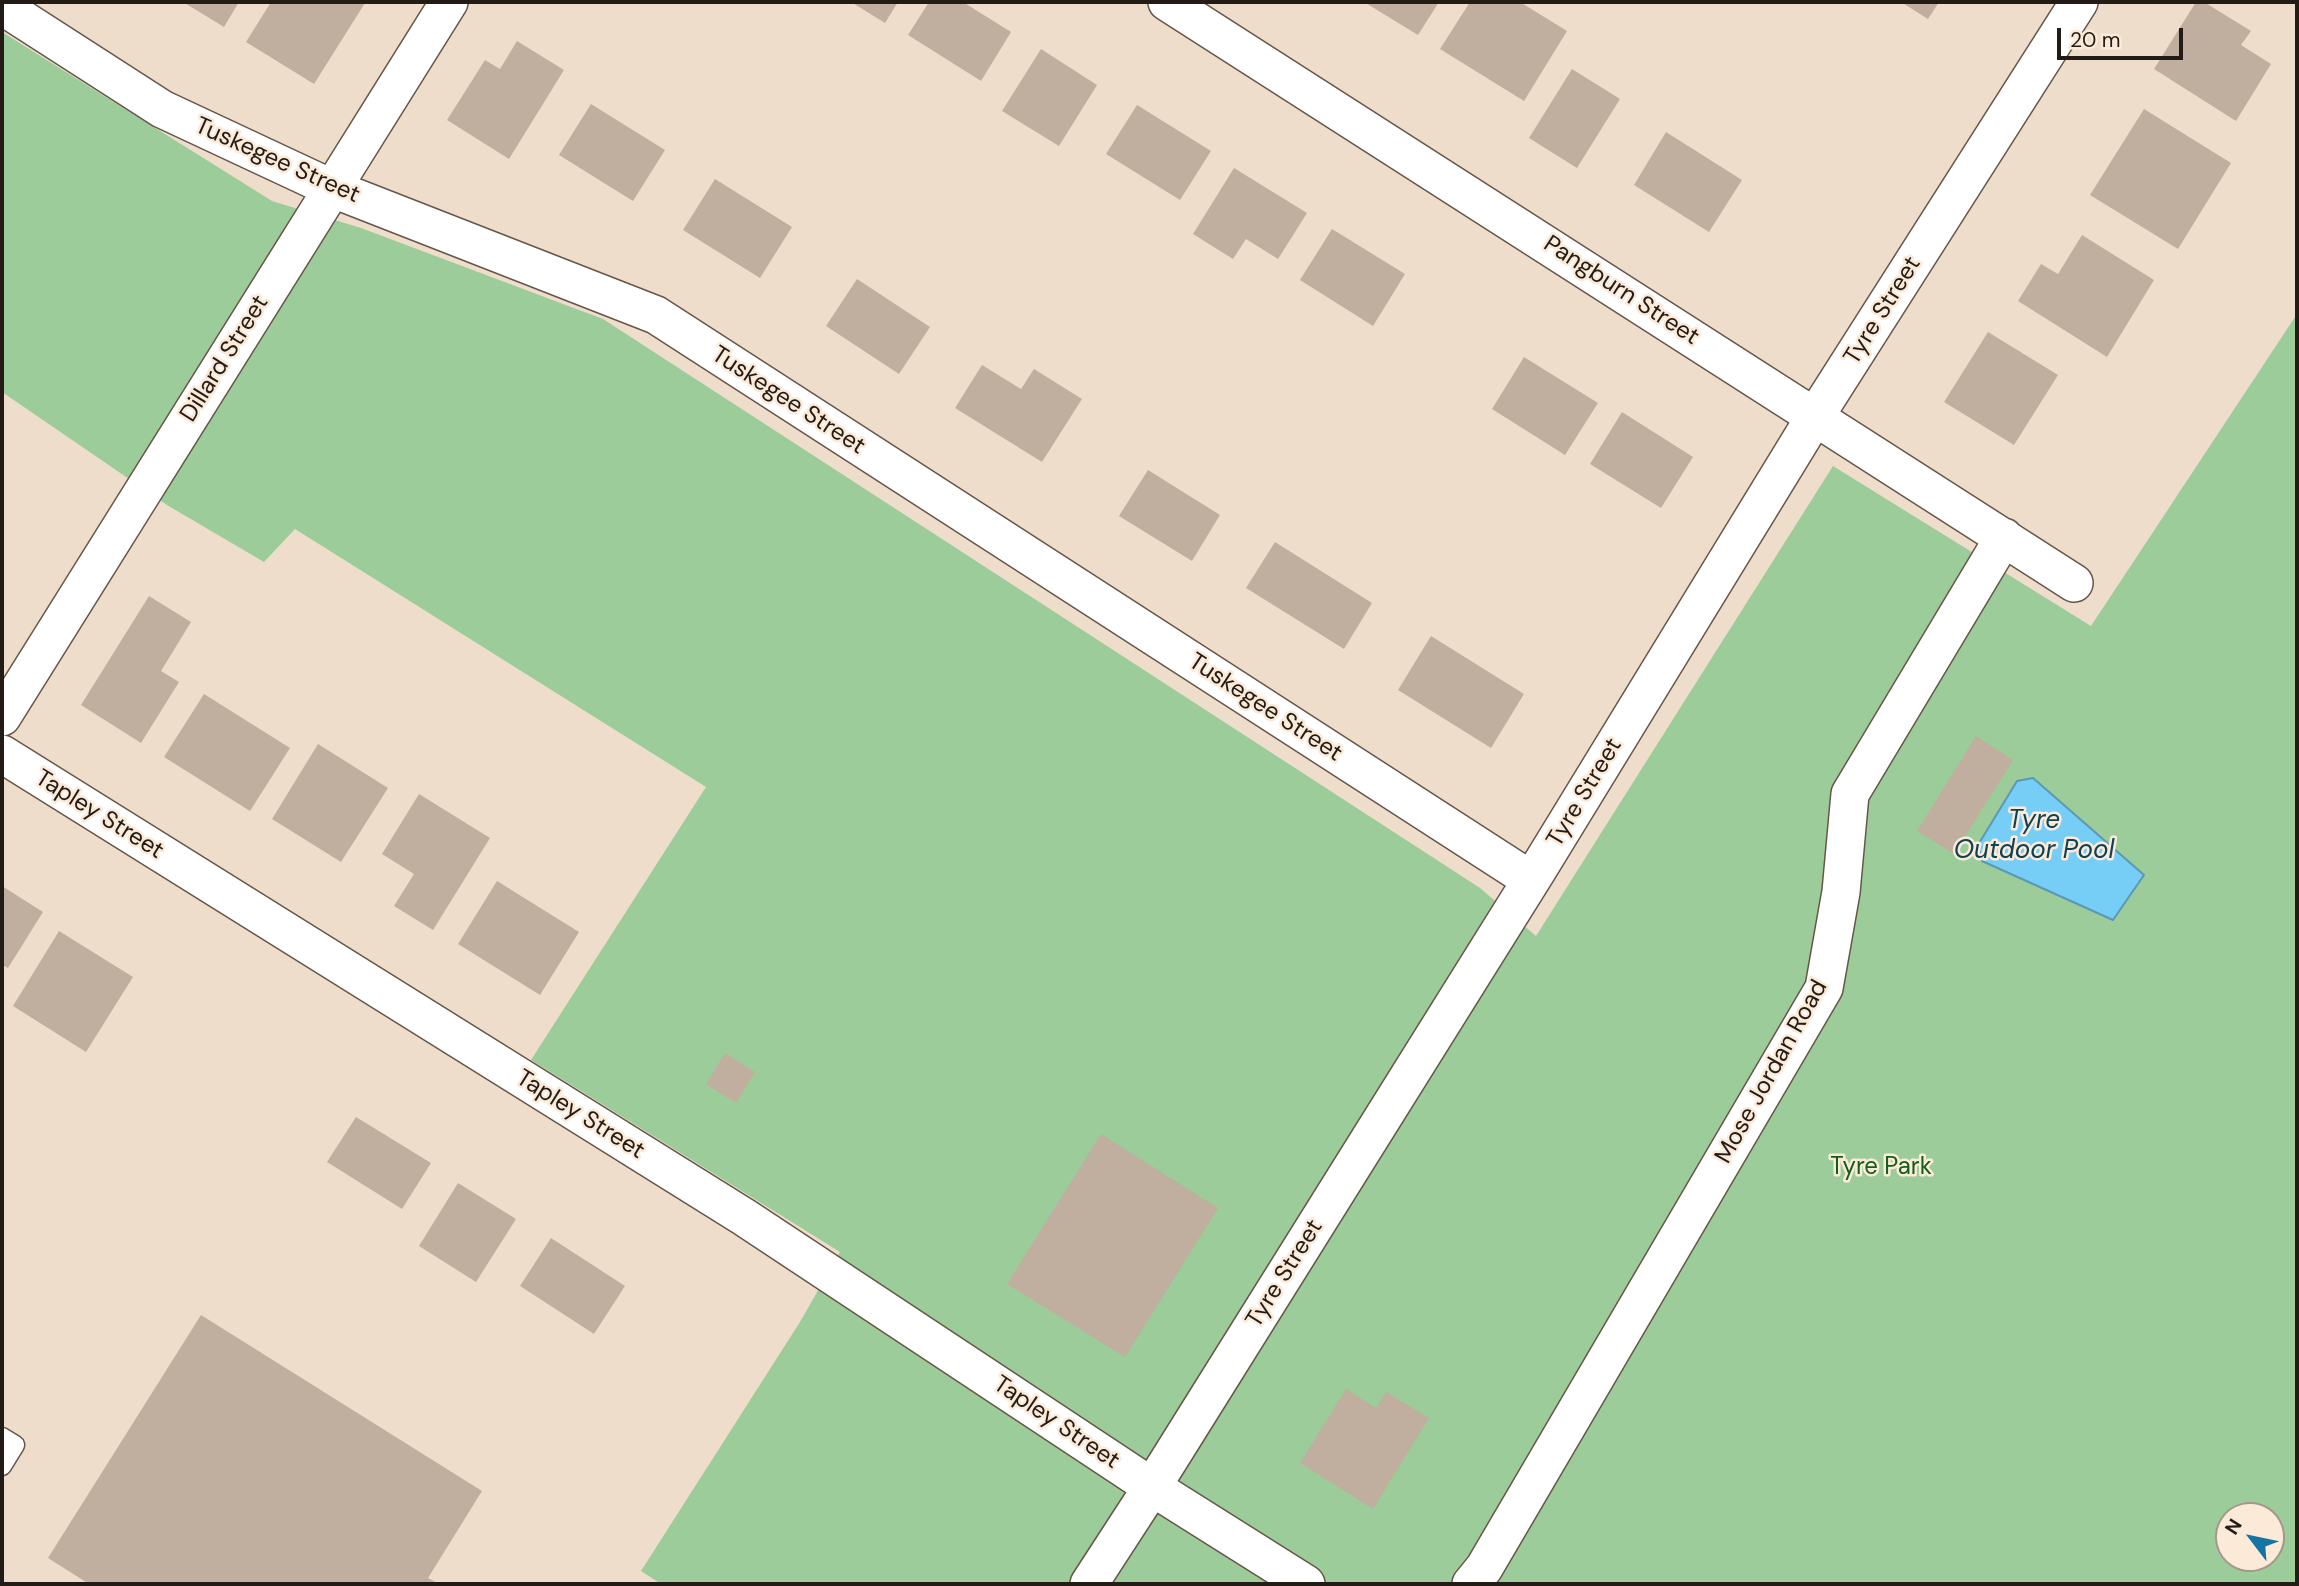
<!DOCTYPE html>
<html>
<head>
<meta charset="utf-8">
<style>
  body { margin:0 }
  #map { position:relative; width:2299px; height:1586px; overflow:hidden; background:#efddcc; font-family:"DM Sans",sans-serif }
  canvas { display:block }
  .frame { position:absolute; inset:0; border:4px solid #231c16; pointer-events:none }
  .north { position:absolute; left:2215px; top:1502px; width:70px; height:70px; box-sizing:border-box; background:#fcead9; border:2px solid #a5988b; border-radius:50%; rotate:302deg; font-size:19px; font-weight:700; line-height:28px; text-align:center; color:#231c16 }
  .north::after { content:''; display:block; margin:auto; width:24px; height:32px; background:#1575a2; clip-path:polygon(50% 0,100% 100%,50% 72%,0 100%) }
  .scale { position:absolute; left:2057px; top:28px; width:126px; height:32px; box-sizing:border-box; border:4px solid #231c16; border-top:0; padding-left:9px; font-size:21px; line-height:24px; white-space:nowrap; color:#231c16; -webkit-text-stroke:5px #fcead9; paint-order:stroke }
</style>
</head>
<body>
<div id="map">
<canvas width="2299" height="1586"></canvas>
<div class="frame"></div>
<div class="north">N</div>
<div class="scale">20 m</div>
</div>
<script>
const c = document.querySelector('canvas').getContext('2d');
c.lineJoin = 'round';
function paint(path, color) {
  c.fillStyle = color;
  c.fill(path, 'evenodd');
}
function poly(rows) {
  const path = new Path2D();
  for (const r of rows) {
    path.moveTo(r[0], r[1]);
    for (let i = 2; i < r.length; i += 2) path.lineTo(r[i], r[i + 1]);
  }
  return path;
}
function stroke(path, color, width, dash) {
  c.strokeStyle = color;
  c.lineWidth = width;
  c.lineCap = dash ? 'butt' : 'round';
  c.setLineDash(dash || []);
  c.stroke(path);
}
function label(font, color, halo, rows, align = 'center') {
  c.font = font + ' "DM Sans",sans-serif';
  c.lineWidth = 5;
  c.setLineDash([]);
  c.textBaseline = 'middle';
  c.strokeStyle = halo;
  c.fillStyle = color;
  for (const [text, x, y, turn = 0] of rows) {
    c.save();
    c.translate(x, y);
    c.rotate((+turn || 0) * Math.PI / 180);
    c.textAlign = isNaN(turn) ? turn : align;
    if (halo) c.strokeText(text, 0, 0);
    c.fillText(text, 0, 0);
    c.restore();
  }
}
paint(poly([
  [2,32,272,201,361,228,603,319,1480,888,1536,936,1833,466,2091,626,2297,314,2297,1584,661,1584,641,1571,800,1322,840,1252,531,1060,706,787,295,529,264,562,167,505,2,392],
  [2229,1516,2271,1516,2271,1558,2229,1558]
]), '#9bcc9a');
const water = poly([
  [2033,778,2144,875,2113,920,1982,861,1978,845,2017,781,2033,778]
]);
paint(water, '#76cdf6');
stroke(water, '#5d98b3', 2);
paint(poly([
  [183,2,239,2,224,27],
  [271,2,362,2,365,3,314,84,246,42],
  [851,2,898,2,885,23],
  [929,2,963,2,1011,32,981,81,908,35],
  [1364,2,1439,2,1418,35],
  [1470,2,1520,2,1567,31,1524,101,1440,49],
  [1901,2,1939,2,1928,19],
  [2196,2,2204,2,2251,31,2241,45,2271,64,2236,121,2154,69],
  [517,41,564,70,509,159,447,120,485,60,500,69],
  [1041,49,1097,85,1059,146,1002,111],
  [1572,69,1620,99,1577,168,1529,138],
  [591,104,665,150,633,201,559,155],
  [1137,105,1211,151,1180,200,1106,154],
  [2144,109,2231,163,2178,249,2090,195],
  [1666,132,1742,180,1709,232,1634,185],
  [1234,168,1307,213,1278,259,1246,239,1233,259,1193,234],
  [715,179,792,227,760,278,683,230],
  [1332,229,1405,274,1373,326,1300,280],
  [2082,235,2154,280,2107,357,2018,301,2041,264,2058,274],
  [857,279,930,327,899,374,826,326],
  [1988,332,2058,375,2014,445,1944,402],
  [1524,357,1598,403,1565,455,1492,409],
  [982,365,1021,389,1034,369,1082,399,1042,462,955,408],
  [1622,412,1693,457,1661,508,1590,464],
  [1148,470,1220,515,1192,561,1119,516],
  [1275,542,1372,603,1344,649,1246,588],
  [149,596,191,622,161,671,179,682,141,743,81,705],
  [1431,636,1524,694,1491,748,1398,690],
  [204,694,290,748,250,811,164,757],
  [1976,736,2013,760,1954,854,1917,831],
  [318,744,388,788,341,862,272,819],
  [419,794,490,838,433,930,394,906,414,874,382,854],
  [497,881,579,932,540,995,458,944],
  [2,886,43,912,8,968,2,965],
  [59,931,133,977,86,1052,13,1006],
  [725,1053,755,1072,736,1103,706,1084],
  [356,1117,431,1163,402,1209,327,1162],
  [1101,1134,1218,1208,1125,1357,1007,1284],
  [458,1183,516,1219,476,1282,419,1246],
  [551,1238,625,1286,594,1334,520,1286],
  [201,1315,482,1491,428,1578,439,1584,89,1584,48,1558],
  [1346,1389,1376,1408,1386,1392,1429,1418,1373,1509,1300,1463]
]), '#c0af9e');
const lane = poly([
  [2,1437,15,1445,2,1466]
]);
const street = poly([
  [1167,2,2074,583],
  [2,6,162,109,331,188,656,315,1531,880],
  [2,717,449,2],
  [2,754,744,1217,1152,1487,1306,1584],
  [1089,1584,1152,1487,1537,871,1816,415,2079,2],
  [1471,1584,1484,1568,1824,988,1841,892,1850,794,2004,537]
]);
stroke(lane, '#665648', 21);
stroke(street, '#665648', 40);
stroke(lane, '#fff', 18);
stroke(street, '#fff', 37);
label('24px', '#231c16', '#fcead9', [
  ["Tuskegee Street",277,161,24],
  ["Pangburn Street",1621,291,33],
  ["Tyre Street",1883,311,-58],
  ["Dillard Street",225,359,-58],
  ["Tuskegee Street",788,401,33],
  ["Tuskegee Street",1265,708,33],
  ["Tyre Street",1585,793,-59],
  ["Tapley Street",99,815,32],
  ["Mose Jordan Road",1772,1072,-61],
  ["Tapley Street",580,1115,32],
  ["Tyre Street",1285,1274,-58],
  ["Tapley Street",1056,1423,34]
]);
label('24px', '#105e18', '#fcead9', [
  ["Tyre Park",1881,1168]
]);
label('italic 26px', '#0d4155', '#fcead9', [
  ["Tyre",2034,821],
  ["Outdoor Pool",2034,851]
]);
</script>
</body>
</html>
